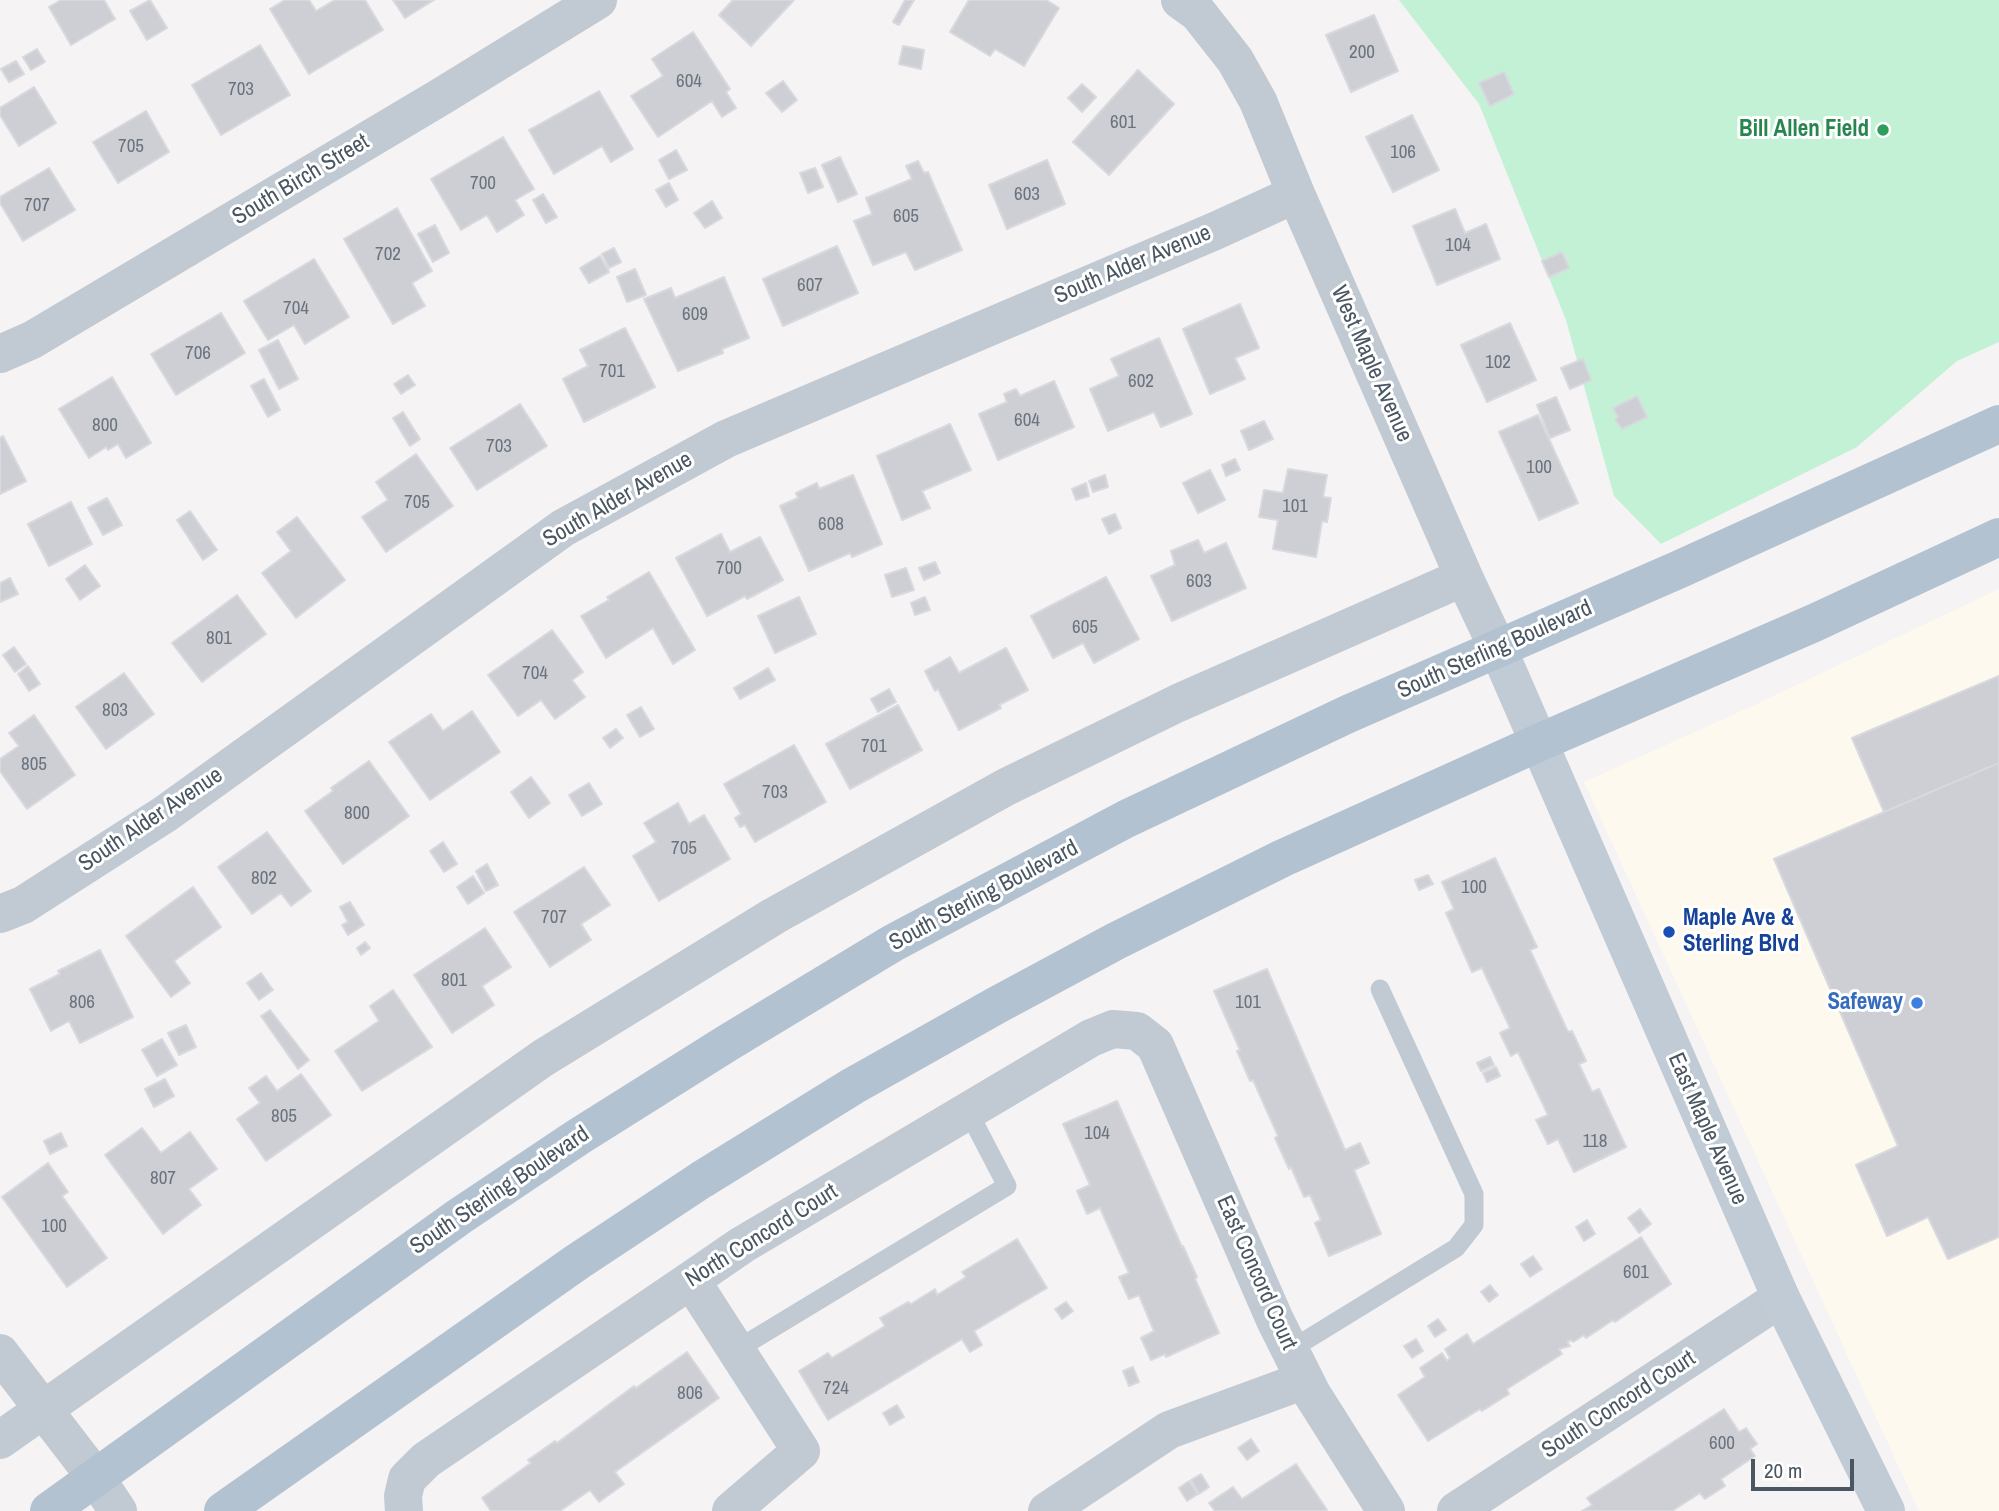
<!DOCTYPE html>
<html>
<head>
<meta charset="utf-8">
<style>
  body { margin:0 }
  #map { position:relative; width:1999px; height:1511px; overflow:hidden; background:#f5f3f3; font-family:"Archivo Narrow",sans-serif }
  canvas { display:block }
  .scale { position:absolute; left:1751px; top:1459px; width:103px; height:32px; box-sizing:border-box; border:4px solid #4a5661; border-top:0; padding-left:9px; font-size:21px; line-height:24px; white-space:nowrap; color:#4a5661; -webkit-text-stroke:5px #fff; paint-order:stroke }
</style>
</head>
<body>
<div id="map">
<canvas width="1999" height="1511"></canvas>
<div class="scale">20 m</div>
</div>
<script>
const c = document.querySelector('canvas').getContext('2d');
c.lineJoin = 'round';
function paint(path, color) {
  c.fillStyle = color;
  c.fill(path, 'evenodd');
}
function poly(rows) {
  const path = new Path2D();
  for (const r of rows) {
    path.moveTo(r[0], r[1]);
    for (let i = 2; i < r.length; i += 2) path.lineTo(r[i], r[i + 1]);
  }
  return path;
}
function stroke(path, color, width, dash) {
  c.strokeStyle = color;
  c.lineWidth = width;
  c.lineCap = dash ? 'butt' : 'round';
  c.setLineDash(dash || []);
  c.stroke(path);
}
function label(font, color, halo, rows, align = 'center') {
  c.font = font + ' "Archivo Narrow",sans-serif';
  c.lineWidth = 6;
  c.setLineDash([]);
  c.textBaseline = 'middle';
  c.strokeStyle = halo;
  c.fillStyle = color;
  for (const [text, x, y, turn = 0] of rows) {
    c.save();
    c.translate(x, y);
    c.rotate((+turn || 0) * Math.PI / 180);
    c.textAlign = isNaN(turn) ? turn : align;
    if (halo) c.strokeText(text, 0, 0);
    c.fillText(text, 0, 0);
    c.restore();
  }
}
paint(poly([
  [1999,589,1999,1511,1919,1511,1584,782,1750,707]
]), '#fdf9ef');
paint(poly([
  [1399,0,1999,0,1999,342,1957,361,1857,447,1661,544,1614,496,1566,320,1479,104]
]), '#c3f1d5');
const building = poly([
  [61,0,104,0,115,19,71,45,49,7,61,0],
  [150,0,167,28,147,40,130,11,150,0],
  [285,0,309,0,316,11,335,0,365,0,383,30,309,74,270,9,285,0],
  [393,0,434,0,405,18,393,0],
  [733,0,794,0,751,46,719,15,733,0],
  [905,0,914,0,899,25,893,22,905,0],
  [969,0,1046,0,1059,8,1024,66,995,49,990,56,950,32,969,0],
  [1374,15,1398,71,1351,92,1326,35,1374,15],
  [693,32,730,89,726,92,736,108,722,117,712,101,658,137,631,96,663,76,652,59,693,32],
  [260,45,290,95,221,135,192,85,260,45],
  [903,46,924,50,921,69,899,64,903,46],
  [37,49,45,62,31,70,23,57,37,49],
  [16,61,24,74,9,82,1,69,16,61],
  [1138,70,1174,104,1109,175,1073,142,1138,70],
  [1504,72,1514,94,1490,106,1479,83,1504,72],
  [783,81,797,100,782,112,766,93,783,81],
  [1082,84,1096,97,1082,112,1068,98,1082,84],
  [34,87,56,123,19,146,0,115,0,108,34,87],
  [599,91,633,149,611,162,602,146,554,174,529,130,599,91],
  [146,111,169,152,118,183,93,142,146,111],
  [1412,115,1439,170,1393,192,1366,137,1412,115],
  [503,137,534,189,515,200,524,215,497,232,487,215,461,230,431,179,503,137],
  [676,150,687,170,669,179,659,160,676,150],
  [840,157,857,194,838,202,822,165,840,157],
  [1047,160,1065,204,1007,229,989,185,1047,160],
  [918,161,924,173,928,172,962,250,915,270,906,252,873,265,854,221,872,214,866,198,912,179,906,166,918,161],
  [49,168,75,210,23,241,0,203,0,197,49,168],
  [815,168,823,187,808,193,800,173,815,168],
  [669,183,678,200,666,207,656,190,669,183],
  [543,194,557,217,546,223,533,200,543,194],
  [712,201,722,218,705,228,694,213,712,201],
  [397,208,432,271,412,283,425,306,393,324,344,239,397,208],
  [1455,209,1465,233,1486,224,1500,259,1437,285,1413,226,1455,209],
  [435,225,449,253,433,262,418,234,435,225],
  [837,246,858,293,783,326,763,279,837,246],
  [614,248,621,262,609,268,602,254,614,248],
  [1562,252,1569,268,1549,277,1542,261,1562,252],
  [600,256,609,272,589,283,580,268,600,256],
  [314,259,349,317,305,344,294,325,268,340,244,301,314,259],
  [635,269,646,295,627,302,617,277,635,269],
  [724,277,749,338,722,349,723,353,678,371,644,299,671,288,675,298,724,277],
  [1240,304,1259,348,1235,358,1245,379,1210,394,1183,329,1240,304],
  [221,313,245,353,176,395,151,354,221,313],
  [1510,323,1536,380,1487,402,1461,345,1510,323],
  [625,328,655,387,584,422,563,379,588,366,580,350,625,328],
  [1159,338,1192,414,1161,427,1154,412,1108,431,1090,389,1119,376,1111,359,1159,338],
  [278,340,298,379,279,389,259,350,278,340],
  [1583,359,1591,380,1570,389,1561,368,1583,359],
  [408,375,415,385,401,394,394,384,408,375],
  [112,377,151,443,126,458,118,444,108,450,106,447,89,458,59,409,112,377],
  [264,379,280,410,268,417,251,386,264,379],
  [1054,381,1074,427,998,460,979,414,1007,402,1004,394,1016,389,1020,396,1054,381],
  [1637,396,1647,417,1622,429,1615,419,1618,417,1613,408,1637,396],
  [1556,397,1570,430,1550,438,1537,405,1556,397],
  [520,404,547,446,477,490,450,448,520,404],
  [403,412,420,439,410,446,393,418,403,412],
  [1538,415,1578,503,1539,520,1499,432,1538,415],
  [1264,421,1273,439,1249,450,1241,431,1264,421],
  [950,424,971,470,922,491,930,508,902,520,877,456,950,424],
  [3,436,26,481,0,494,0,438,3,436],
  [416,454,453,506,386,552,362,517,388,500,376,482,416,454],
  [1235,459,1240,470,1226,476,1222,465,1235,459],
  [1288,469,1327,475,1323,497,1331,498,1327,522,1322,521,1316,557,1273,549,1278,520,1259,517,1264,490,1283,493,1288,469],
  [1210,470,1225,500,1198,513,1183,483,1210,470],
  [853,475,882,544,852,557,850,553,809,571,780,506,798,498,796,493,817,483,819,489,853,475],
  [1105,475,1108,487,1093,492,1089,481,1105,475],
  [1086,483,1089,496,1076,500,1072,489,1086,483],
  [107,498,122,525,103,535,88,508,107,498],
  [71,502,92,544,49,566,28,524,71,502],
  [190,511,217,550,203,560,177,520,190,511],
  [1115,514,1121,528,1109,534,1102,519,1115,514],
  [297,517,345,580,296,618,262,573,291,551,277,532,297,517],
  [721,534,730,552,760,537,783,580,747,599,745,596,707,616,676,558,721,534],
  [1198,540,1204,553,1226,543,1246,588,1172,621,1151,576,1175,565,1171,551,1198,540],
  [935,562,940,573,924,580,919,568,935,562],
  [85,565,100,586,80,600,66,579,85,565],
  [906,568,914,590,892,597,885,575,906,568],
  [649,572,695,650,673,664,653,628,606,658,581,616,609,600,607,597,649,572],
  [1106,577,1139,639,1094,663,1083,643,1053,658,1031,616,1106,577],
  [10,578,18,594,0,602,0,583,10,578],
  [237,595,266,634,202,682,172,643,237,595],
  [799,597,816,634,775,653,758,616,799,597],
  [925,597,930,610,915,615,911,603,925,597],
  [552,630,583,672,572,680,585,697,555,719,541,700,518,716,488,675,552,630],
  [14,647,26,664,15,672,3,655,14,647],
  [1006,648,1028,690,999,705,1001,708,959,730,938,689,935,691,925,671,950,657,959,673,1006,648],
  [28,666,40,684,29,691,18,674,28,666],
  [768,668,775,680,740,699,734,688,768,668],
  [124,673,154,714,106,749,76,707,124,673],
  [1999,676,1999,763,1884,812,1852,738,1999,676],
  [889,689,896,702,878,712,871,699,889,689],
  [898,705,922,750,850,789,826,744,898,705],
  [641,707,654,729,640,737,627,715,641,707],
  [472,711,500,752,430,800,389,742,431,714,443,731,472,711],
  [34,715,75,775,27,809,0,771,0,759,19,746,9,733,34,715],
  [616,729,623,738,610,748,603,738,616,729],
  [794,745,826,802,755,842,745,825,740,827,735,818,741,814,724,784,794,745],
  [369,761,409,816,343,864,305,811,333,791,331,788,369,761],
  [1999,763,1999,1237,1948,1259,1928,1217,1887,1236,1856,1165,1898,1146,1774,859,1999,763],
  [531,777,550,803,529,818,511,792,531,777],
  [589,783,602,804,582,816,569,795,589,783],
  [678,803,689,824,704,815,730,859,659,901,633,856,656,842,644,823,678,803],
  [267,832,311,891,291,906,281,893,252,914,218,867,267,832],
  [443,842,457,864,444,872,430,851,443,842],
  [1495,858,1537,947,1530,950,1568,1032,1572,1031,1586,1061,1579,1064,1592,1092,1599,1089,1626,1147,1574,1172,1558,1139,1548,1144,1536,1120,1548,1115,1518,1052,1511,1056,1500,1033,1510,1028,1482,968,1472,972,1446,913,1454,909,1442,882,1495,858],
  [487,864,498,885,486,891,476,871,487,864],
  [584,867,610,905,581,924,591,940,550,967,514,912,584,867],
  [1428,875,1433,884,1419,890,1415,880,1428,875],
  [473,876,484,893,468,904,457,887,473,876],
  [193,887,221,927,174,961,190,983,171,997,126,936,193,887],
  [350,902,364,925,348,935,342,925,348,922,340,907,350,902],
  [485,928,511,967,482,986,494,1005,452,1033,414,975,485,928],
  [365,942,370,948,361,955,357,948,365,942],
  [100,950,133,1017,80,1043,69,1021,51,1031,30,989,60,974,58,971,100,950],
  [1267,969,1345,1150,1360,1143,1369,1163,1354,1170,1381,1234,1329,1256,1315,1223,1321,1220,1310,1195,1304,1197,1291,1167,1289,1169,1275,1138,1278,1136,1253,1080,1250,1081,1237,1051,1240,1050,1214,991,1267,969],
  [261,973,273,990,259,1000,247,983,261,973],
  [393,990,432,1047,362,1091,335,1051,379,1021,370,1006,393,990],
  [270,1010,309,1060,298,1069,261,1016,270,1010],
  [186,1025,196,1047,179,1055,168,1033,186,1025],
  [162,1039,177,1065,157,1076,142,1050,162,1039],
  [1490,1057,1494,1065,1481,1071,1477,1063,1490,1057],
  [1496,1067,1500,1076,1487,1082,1483,1073,1496,1067],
  [301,1074,331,1115,266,1161,237,1119,260,1103,249,1088,266,1076,277,1091,301,1074],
  [165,1079,174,1096,154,1107,145,1089,165,1079],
  [1117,1101,1182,1247,1183,1246,1197,1277,1195,1279,1219,1333,1166,1357,1165,1354,1151,1360,1141,1338,1154,1331,1139,1295,1129,1299,1119,1277,1129,1273,1100,1208,1087,1214,1077,1191,1090,1185,1063,1124,1117,1101],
  [142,1128,161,1153,190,1132,217,1169,189,1189,201,1205,163,1234,105,1155,142,1128],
  [61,1133,67,1146,50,1154,44,1141,61,1133],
  [48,1163,68,1192,62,1196,107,1258,67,1287,2,1197,48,1163],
  [1640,1209,1651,1224,1639,1233,1628,1218,1640,1209],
  [1587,1220,1595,1234,1584,1241,1576,1227,1587,1220],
  [1641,1237,1671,1284,1615,1322,1613,1320,1586,1338,1584,1335,1573,1342,1571,1340,1567,1342,1570,1346,1559,1349,1562,1354,1507,1389,1509,1394,1482,1411,1480,1409,1428,1441,1398,1395,1425,1377,1420,1368,1442,1353,1447,1361,1450,1358,1445,1349,1467,1334,1473,1344,1641,1237],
  [1017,1239,1047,1288,974,1331,982,1345,970,1352,962,1339,828,1420,799,1371,828,1353,832,1358,885,1326,880,1318,908,1302,911,1304,935,1289,937,1295,966,1277,962,1272,1017,1239],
  [1533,1256,1542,1269,1530,1277,1521,1264,1533,1256],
  [1490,1285,1498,1295,1489,1302,1481,1292,1490,1285],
  [1066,1302,1073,1311,1062,1319,1055,1309,1066,1302],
  [1438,1319,1446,1330,1435,1337,1428,1326,1438,1319],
  [1416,1339,1423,1351,1412,1358,1404,1346,1416,1339],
  [687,1352,719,1398,615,1472,624,1484,599,1502,590,1490,560,1511,491,1511,482,1498,531,1463,528,1460,555,1441,557,1443,634,1386,636,1388,687,1352],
  [1133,1367,1139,1382,1129,1386,1123,1371,1133,1367],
  [897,1405,904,1417,890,1425,883,1413,897,1405],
  [1724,1409,1739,1432,1746,1428,1757,1444,1750,1449,1755,1456,1721,1479,1725,1486,1705,1499,1700,1493,1672,1511,1582,1511,1592,1505,1587,1498,1724,1409],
  [1251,1439,1259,1451,1247,1460,1238,1448,1251,1439],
  [1296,1464,1327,1510,1325,1511,1215,1511,1209,1503,1233,1487,1242,1499,1296,1464],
  [1201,1474,1209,1487,1199,1494,1191,1480,1201,1474],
  [1189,1481,1198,1494,1187,1501,1179,1488,1189,1481]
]);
paint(building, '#cdcfd5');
stroke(building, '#d7d9de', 2);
stroke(poly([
  [736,1350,1007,1186,968,1111],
  [1290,1350,1456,1248,1474,1225,1474,1194,1380,989]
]), '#c1cad2', 19);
stroke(poly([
  [1180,0,1198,13,1235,60,1258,101,1296,194,1464,577,1498,649],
  [0,354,32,340,442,96,598,0],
  [0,914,23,905,165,814,563,528,726,439,1215,231,1296,194],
  [691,1280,801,1451,731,1511],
  [0,1353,96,1478,118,1511],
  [0,1440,543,1058,774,916,1006,787,1178,703,1464,577],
  [404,1511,403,1496,407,1479,426,1460,691,1280,742,1245,968,1111,1091,1038,1113,1029,1137,1031,1155,1045,1275,1320,1312,1394,1386,1511],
  [1047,1511,1169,1430,1305,1380],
  [1456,1511,1781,1298]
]), '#c1cad2', 38);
stroke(poly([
  [1498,649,1781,1298,1886,1511]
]), '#c1cbd6', 38);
stroke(poly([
  [49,1511,460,1216,578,1137,729,1042,893,943,1126,819,1348,714,1680,569,1999,424],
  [223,1511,577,1262,701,1180,853,1086,997,1005,1116,941,1283,858,1538,743,1814,623,1999,537]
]), '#b3c2d1', 38);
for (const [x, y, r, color] of [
  [1883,130,7,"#2e9e5b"],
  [1669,932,7,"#1a4fb4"],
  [1917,1003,7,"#3f7fe0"]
]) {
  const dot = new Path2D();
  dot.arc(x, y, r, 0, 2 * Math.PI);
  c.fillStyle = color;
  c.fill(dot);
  stroke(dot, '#fff', 2.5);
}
label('19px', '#6b747e', null, [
  ["200",1362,53],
  ["604",689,82],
  ["703",241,90],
  ["601",1123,123],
  ["705",131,147],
  ["106",1403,153],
  ["700",483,184],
  ["603",1027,195],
  ["707",37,206],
  ["605",906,217],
  ["104",1458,246],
  ["702",388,255],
  ["607",810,286],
  ["704",296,309],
  ["609",695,315],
  ["706",198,354],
  ["102",1498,363],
  ["701",612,372],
  ["602",1141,382],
  ["604",1027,421],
  ["800",105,426],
  ["703",499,447],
  ["100",1539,468],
  ["705",417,503],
  ["101",1295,507],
  ["608",831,525],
  ["700",729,569],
  ["603",1199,582],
  ["605",1085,628],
  ["801",219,639],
  ["704",535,674],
  ["803",115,711],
  ["701",874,747],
  ["805",34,765],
  ["703",775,793],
  ["800",357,814],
  ["705",684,849],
  ["802",264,879],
  ["100",1474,888],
  ["707",554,918],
  ["801",454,981],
  ["806",82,1003],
  ["101",1248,1003],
  ["805",284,1117],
  ["104",1097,1134],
  ["118",1595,1142],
  ["807",163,1179],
  ["100",54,1227],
  ["601",1636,1273],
  ["724",836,1389],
  ["806",690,1394],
  ["600",1722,1444]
]);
label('bold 23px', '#27864d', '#fff', [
  ["Bill Allen Field",1869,130]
], 'right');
label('23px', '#4a5661', '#fff', [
  ["South Birch Street",301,180,-31],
  ["South Alder Avenue",1133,265,-23],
  ["West Maple Avenue",1371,364,66],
  ["South Alder Avenue",618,500,-30],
  ["South Sterling Boulevard",1495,650,-24],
  ["South Alder Avenue",151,820,-34],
  ["South Sterling Boulevard",984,896,-28],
  ["East Maple Avenue",1707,1129,66],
  ["South Sterling Boulevard",500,1191,-34],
  ["North Concord Court",762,1236,-32],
  ["East Concord Court",1256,1273,66],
  ["South Concord Court",1619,1405,-33]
]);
label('bold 23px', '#164399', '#fff', [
  ["Maple Ave &",1683,919],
  ["Sterling Blvd",1683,945]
], 'left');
label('bold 23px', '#366cbe', '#fff', [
  ["Safeway",1903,1003]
], 'right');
</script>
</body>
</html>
